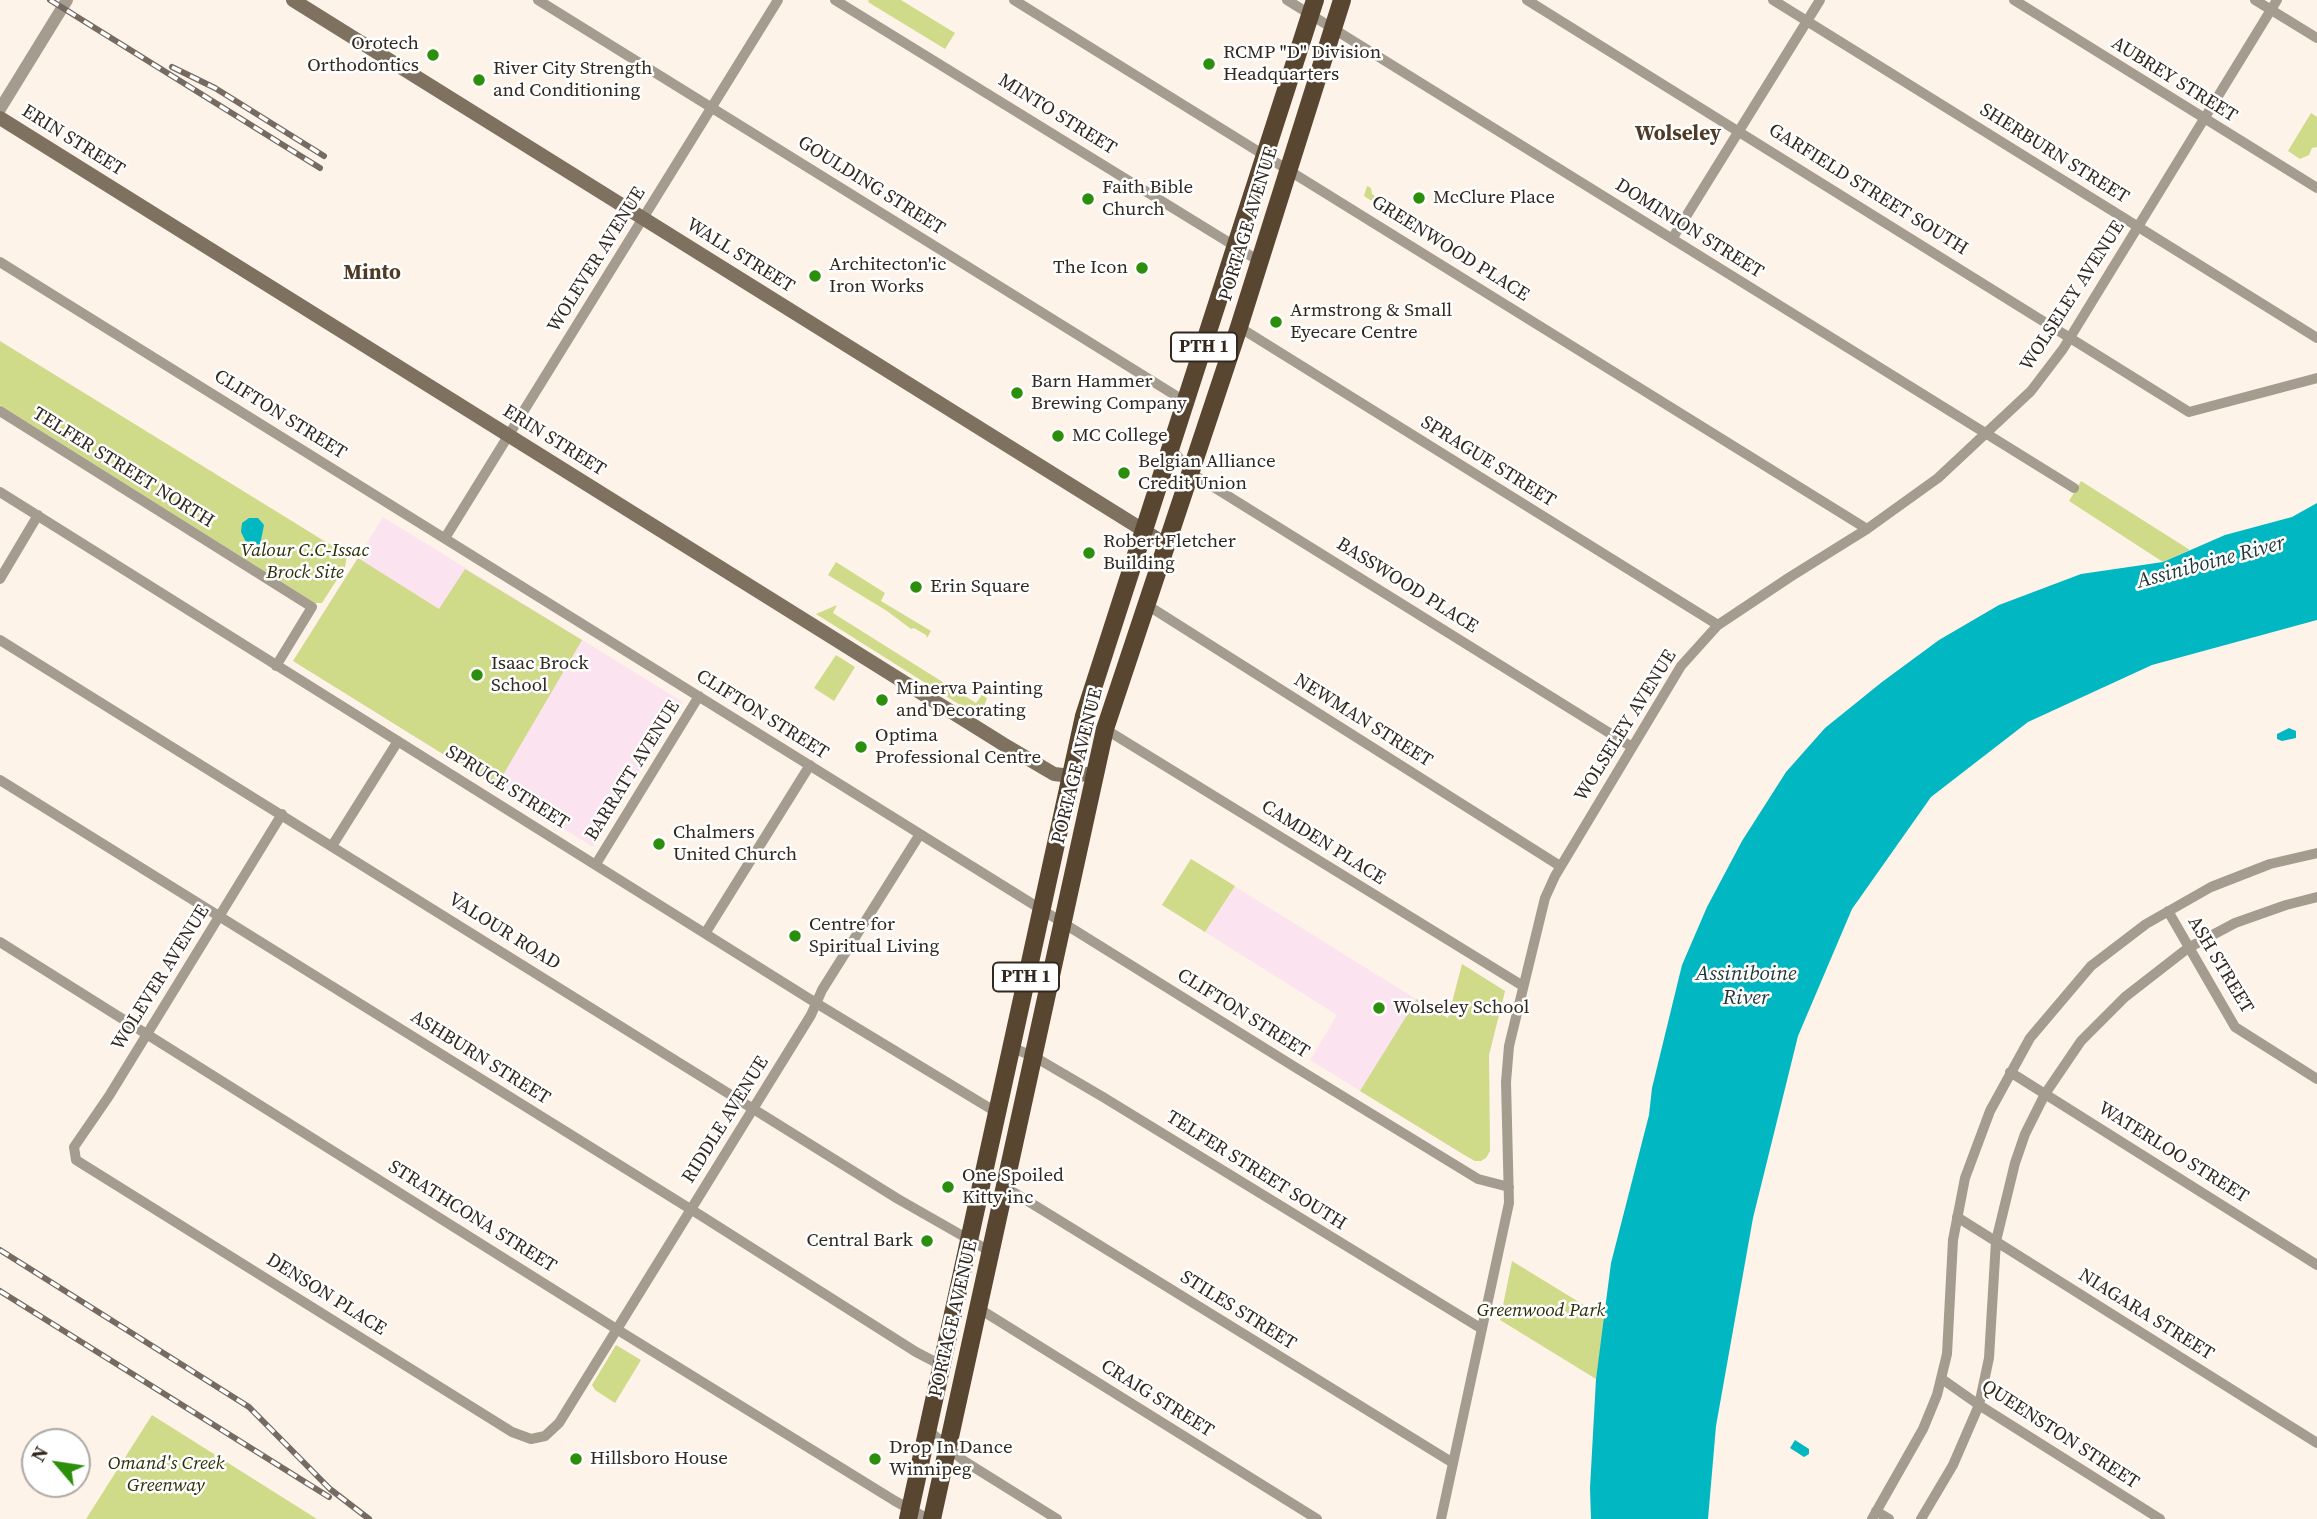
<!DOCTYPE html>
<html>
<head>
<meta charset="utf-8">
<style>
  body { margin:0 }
  #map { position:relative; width:2317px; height:1519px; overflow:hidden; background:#fef3e9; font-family:"Source Serif 4",serif }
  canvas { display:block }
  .north { position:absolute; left:21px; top:1428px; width:70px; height:70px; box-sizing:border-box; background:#fff; border:2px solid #ada9a5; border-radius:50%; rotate:299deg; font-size:19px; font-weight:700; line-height:28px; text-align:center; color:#32281f }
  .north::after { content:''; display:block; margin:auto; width:24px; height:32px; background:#2c8f0c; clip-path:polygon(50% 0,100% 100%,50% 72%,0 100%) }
</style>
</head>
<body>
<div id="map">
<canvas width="2317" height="1519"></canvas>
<div class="north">N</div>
</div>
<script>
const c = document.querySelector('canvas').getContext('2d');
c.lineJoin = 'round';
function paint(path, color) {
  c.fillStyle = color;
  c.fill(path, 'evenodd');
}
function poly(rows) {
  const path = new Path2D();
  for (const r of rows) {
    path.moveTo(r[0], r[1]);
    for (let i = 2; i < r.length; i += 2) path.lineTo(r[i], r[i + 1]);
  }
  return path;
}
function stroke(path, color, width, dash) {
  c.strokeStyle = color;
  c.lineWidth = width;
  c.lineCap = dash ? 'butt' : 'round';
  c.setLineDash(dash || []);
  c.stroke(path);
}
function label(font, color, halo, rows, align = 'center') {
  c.font = font + ' "Source Serif 4",serif';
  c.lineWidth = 5;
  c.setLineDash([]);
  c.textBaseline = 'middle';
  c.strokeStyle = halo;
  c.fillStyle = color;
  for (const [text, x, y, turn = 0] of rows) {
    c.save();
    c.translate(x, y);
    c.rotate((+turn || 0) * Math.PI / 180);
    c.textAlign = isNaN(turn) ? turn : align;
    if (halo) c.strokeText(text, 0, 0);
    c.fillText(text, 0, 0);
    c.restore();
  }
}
paint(poly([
  [383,517,683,702,593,847,293,661],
  [1191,859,1448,1019,1462,964,1505,991,1489,1055,1490,1151,1486,1158,1475,1161,1466,1156,1310,1060,1337,1015,1162,905]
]), '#fbe4ef');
paint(poly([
  [869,0,901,0,955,33,945,49,868,2],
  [2311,113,2317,117,2317,147,2312,148,2309,155,2300,159,2288,151],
  [1367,186,1371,188,1372,194,1417,222,1416,224,1409,220,1406,223,1364,196],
  [0,341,347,555,345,567,322,603,315,603,0,405],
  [2081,481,2190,550,2163,562,2069,501],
  [358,558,439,609,465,569,582,640,496,787,293,661],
  [836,562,885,593,881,601,931,631,927,638,926,635,914,628,911,629,887,611,828,575],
  [837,605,833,613,976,703,982,695,987,698,982,712,976,715,816,614],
  [836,655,855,667,834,701,814,688],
  [1191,859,1235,886,1205,932,1162,905],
  [1462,964,1505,991,1489,1055,1490,1151,1486,1158,1481,1161,1475,1161,1466,1156,1360,1091,1417,999,1448,1018],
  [1512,1261,1605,1318,1596,1379,1500,1320],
  [616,1345,641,1360,615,1403,595,1390,592,1385],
  [152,1415,317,1519,86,1519]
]), '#cfdb88');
paint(poly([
  [2317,503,2317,620,2152,665,2028,722,1931,797,1852,909,1798,1036,1753,1218,1716,1426,1708,1519,1591,1519,1590,1488,1596,1379,1611,1263,1649,1115,1652,1088,1682,965,1707,907,1742,841,1786,772,1825,728,1882,682,1939,640,1999,605,2081,574,2163,562,2225,535,2292,517],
  [249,518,258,518,264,525,260,545,255,550,248,546,241,532,242,523],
  [2289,728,2296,731,2296,738,2282,741,2277,739,2277,734],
  [1795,1440,1809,1449,1809,1454,1804,1457,1790,1448]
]), '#00b7c2');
stroke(poly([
  [538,0,1186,402],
  [835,0,1259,261],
  [1014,0,1867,529],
  [1287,0,2074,488],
  [1527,0,2189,412,2317,378],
  [1773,0,2317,338],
  [2014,0,2317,188],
  [2255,0,2317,38],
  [1672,239,1820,0],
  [0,262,1298,1069,1478,1179,1509,1187],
  [1239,327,1718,625],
  [0,411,312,607,276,666],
  [1171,448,1191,473,1632,747],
  [0,492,816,1003,996,1112],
  [445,538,778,0],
  [0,579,38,515],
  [1147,605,1560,866],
  [0,640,898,1199,991,1252],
  [1105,729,1523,986],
  [0,780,700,1215,916,1352,941,1365],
  [282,814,109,1096,74,1147,76,1160,512,1432,531,1439,545,1436,559,1423,811,1015,822,990,920,834],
  [332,846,398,741],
  [596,864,699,696],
  [2168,911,2235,1027,2317,1079],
  [706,932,810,765],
  [0,942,626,1335,895,1501,928,1519],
  [1010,1047,1033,1056,1103,1097,1482,1329],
  [2010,1072,2317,1265],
  [1005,1187,1453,1463],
  [1957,1217,2317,1443],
  [978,1308,1317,1519],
  [1942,1379,1979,1405,2160,1519],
  [927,1429,964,1461,1057,1519],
  [1876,1511,1889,1519],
  [1441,1519,1509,1203,1506,1082,1509,1046,1545,898,1555,876,1681,666,1708,636,1718,625,1790,577,1867,529,1938,478,2031,391,2063,349,2277,0],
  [1872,1519,1923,1429,1937,1395,1947,1354,1953,1240,1965,1178,1990,1111,2030,1038,2091,966,2146,924,2211,887,2270,864,2317,853],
  [1921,1519,1953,1465,1979,1405,1989,1358,1996,1241,2015,1163,2025,1134,2045,1094,2081,1041,2125,997,2188,948,2235,923,2286,905,2317,897]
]), '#a59c90', 10);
stroke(poly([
  [0,109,67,0]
]), '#a59c90', 12);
stroke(poly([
  [293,0,1167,545],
  [0,118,1003,744,1054,774,1071,776,1095,773]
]), '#7f7160', 14);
stroke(poly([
  [908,1519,1084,716,1315,0],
  [932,1519,1105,729,1239,327,1342,0]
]), '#584631', 18);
const rail = poly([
  [50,0,320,168],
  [172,67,215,88,324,156],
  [0,1250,249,1407,330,1489,369,1519],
  [0,1291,329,1497]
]);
stroke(rail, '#756b62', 6);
stroke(rail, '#fff', 3.5, [10]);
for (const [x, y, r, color] of [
  [433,55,7,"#2c8f0c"],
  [1209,64,7,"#2c8f0c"],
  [479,80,7,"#2c8f0c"],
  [1419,198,7,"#2c8f0c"],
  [1088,199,7,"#2c8f0c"],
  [1142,268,7,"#2c8f0c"],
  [815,276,7,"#2c8f0c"],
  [1276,322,7,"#2c8f0c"],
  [1017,393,7,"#2c8f0c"],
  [1058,436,7,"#2c8f0c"],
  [1124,473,7,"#2c8f0c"],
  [1089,553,7,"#2c8f0c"],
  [916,587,7,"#2c8f0c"],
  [477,675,7,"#2c8f0c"],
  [882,700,7,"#2c8f0c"],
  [861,747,7,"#2c8f0c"],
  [659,844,7,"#2c8f0c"],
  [795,936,7,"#2c8f0c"],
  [1379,1008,7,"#2c8f0c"],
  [948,1187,7,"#2c8f0c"],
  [927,1241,7,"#2c8f0c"],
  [576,1459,7,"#2c8f0c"],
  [875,1459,7,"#2c8f0c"]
]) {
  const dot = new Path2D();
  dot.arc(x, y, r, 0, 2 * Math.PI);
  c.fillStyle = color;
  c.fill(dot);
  stroke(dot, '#fff', 2.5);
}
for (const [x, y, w] of [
  [1204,347,66],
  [1026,977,66]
]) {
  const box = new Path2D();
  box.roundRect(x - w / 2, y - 14.5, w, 29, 5);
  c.fillStyle = '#fff';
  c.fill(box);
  stroke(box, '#32281f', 2);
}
label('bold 18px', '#32281f', null, [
  ["PTH 1",1204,347],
  ["PTH 1",1026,977]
]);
label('19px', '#32281f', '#fff', [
  ["Orotech",419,44,"right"],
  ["Orthodontics",419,66,"right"],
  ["RCMP \"D\" Division",1223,53],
  ["Headquarters",1223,75],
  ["River City Strength",493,69],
  ["and Conditioning",493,91],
  ["Faith Bible",1102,188],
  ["Church",1102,210],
  ["McClure Place",1433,198],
  ["Architecton'ic",829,265],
  ["Iron Works",829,287],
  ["The Icon",1128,268,"right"],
  ["Armstrong & Small",1290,311],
  ["Eyecare Centre",1290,333],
  ["Barn Hammer",1031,382],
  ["Brewing Company",1031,404],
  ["MC College",1072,436],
  ["Belgian Alliance",1138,462],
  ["Credit Union",1138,484],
  ["Robert Fletcher",1103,542],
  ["Building",1103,564],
  ["Erin Square",930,587],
  ["Isaac Brock",491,664],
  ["School",491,686],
  ["Minerva Painting",896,689],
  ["and Decorating",896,711],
  ["Optima",875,736],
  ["Professional Centre",875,758],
  ["Chalmers",673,833],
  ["United Church",673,855],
  ["Centre for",809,925],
  ["Spiritual Living",809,947],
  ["Wolseley School",1393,1008],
  ["One Spoiled",962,1176],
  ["Kitty inc",962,1198],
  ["Central Bark",913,1241,"right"],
  ["Drop In Dance",889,1448],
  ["Winnipeg",889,1470],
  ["Hillsboro House",590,1459]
], 'left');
label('19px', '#32281f', '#fff', [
  ["AUBREY STREET",2174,80,32],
  ["MINTO STREET",1057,115,32],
  ["ERIN STREET",73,141,32],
  ["SHERBURN STREET",2054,154,32],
  ["GOULDING STREET",871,186,32],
  ["GARFIELD STREET SOUTH",1868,190,32],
  ["PORTAGE AVENUE",1249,224,-73],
  ["DOMINION STREET",1689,229,32],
  ["GREENWOOD PLACE",1450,249,32],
  ["WALL STREET",740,256,32],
  ["WOLEVER AVENUE",597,260,-58],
  ["WOLSELEY AVENUE",2073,296,-57],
  ["CLIFTON STREET",280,415,32],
  ["ERIN STREET",554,441,32],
  ["SPRAGUE STREET",1488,462,32],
  ["TELFER STREET NORTH",123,468,32],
  ["BASSWOOD PLACE",1407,586,32],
  ["CLIFTON STREET",762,715,32],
  ["NEWMAN STREET",1363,721,32],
  ["WOLSELEY AVENUE",1626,726,-58],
  ["PORTAGE AVENUE",1078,766,-76],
  ["BARRATT AVENUE",633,771,-58],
  ["SPRUCE STREET",507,788,32],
  ["CAMDEN PLACE",1323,843,32],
  ["VALOUR ROAD",504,932,32],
  ["ASH STREET",2220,965,59],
  ["WOLEVER AVENUE",161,978,-58],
  ["CLIFTON STREET",1243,1014,32],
  ["ASHBURN STREET",480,1058,32],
  ["RIDDLE AVENUE",726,1120,-58],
  ["WATERLOO STREET",2173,1153,32],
  ["TELFER STREET SOUTH",1256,1171,32],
  ["STRATHCONA STREET",472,1217,32],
  ["DENSON PLACE",326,1295,32],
  ["STILES STREET",1238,1311,32],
  ["NIAGARA STREET",2146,1315,32],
  ["PORTAGE AVENUE",954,1319,-77],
  ["CRAIG STREET",1157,1399,32],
  ["QUEENSTON STREET",2060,1435,33]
]);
label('italic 19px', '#2b2f06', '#fff', [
  ["Valour C.C-Issac",305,551],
  ["Brock Site",305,573],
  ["Greenwood Park",1541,1311],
  ["Omand's Creek",166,1464],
  ["Greenway",166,1486]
]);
label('bold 21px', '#4f3a25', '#fff', [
  ["Wolseley",1678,135],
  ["Minto",372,274]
]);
label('italic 21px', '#1f3739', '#fff', [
  ["Assiniboine River",2211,563,-15],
  ["Assiniboine",1746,975],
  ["River",1746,999]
]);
</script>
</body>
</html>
